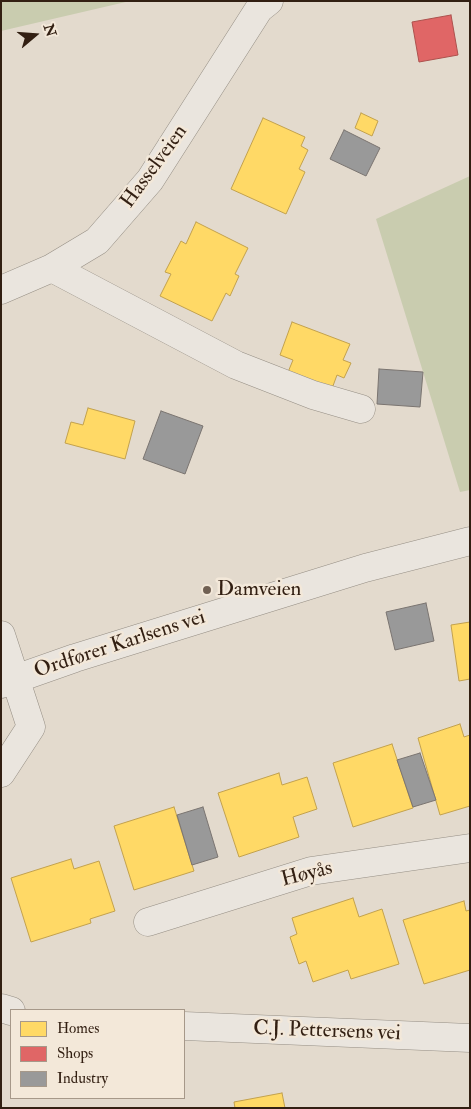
<!DOCTYPE html>
<html>
<head>
<meta charset="utf-8">
<style>
  body { margin:0 }
  #map { position:relative; width:471px; height:1109px; overflow:hidden; background:#e3dacd; font-family:"IM FELL Double Pica",serif }
  canvas { display:block }
  .frame { position:absolute; inset:0; border:2px solid #321f12; pointer-events:none }
  .legend { position:absolute; left:10px; top:1009px; width:175px; height:90px; box-sizing:border-box; background:#f3e8d9; border:1px solid #a69889; margin:0; padding:6px 9px; list-style:none; font-size:15px; color:#321f12 }
  .legend li { display:flex; align-items:center; gap:10px; height:25px }
  .legend b { width:25px; border:1px solid #a69889 }
  .north { position:absolute; left:10px; top:10px; width:50px; height:50px; -webkit-text-stroke:4px #f3e8d9; paint-order:stroke; rotate:72deg; font-size:14px; font-weight:700; line-height:20px; text-align:center; color:#321f12 }
  .north::after { content:''; display:block; margin:auto; width:18px; height:22px; background:#321f12; clip-path:polygon(50% 0,100% 100%,50% 72%,0 100%) }
</style>
</head>
<body>
<div id="map">
<canvas width="471" height="1109"></canvas>
<div class="frame"></div>
<ul class="legend">
<li><b style="height:14px;background:#ffd966"></b>Homes</li>
<li><b style="height:14px;background:#e06666"></b>Shops</li>
<li><b style="height:14px;background:#999"></b>Industry</li>
</ul>
<div class="north">N</div>
</div>
<script>
const c = document.querySelector('canvas').getContext('2d');
c.lineJoin = 'round';
function paint(path, color) {
  c.fillStyle = color;
  c.fill(path, 'evenodd');
}
function poly(rows) {
  const path = new Path2D();
  for (const r of rows) {
    path.moveTo(r[0], r[1]);
    for (let i = 2; i < r.length; i += 2) path.lineTo(r[i], r[i + 1]);
  }
  return path;
}
function stroke(path, color, width, dash) {
  c.strokeStyle = color;
  c.lineWidth = width;
  c.lineCap = dash ? 'butt' : 'round';
  c.setLineDash(dash || []);
  c.stroke(path);
}
function label(font, color, halo, rows, align = 'center') {
  c.font = font + ' "IM FELL Double Pica",serif';
  c.lineWidth = 5;
  c.setLineDash([]);
  c.textBaseline = 'middle';
  c.strokeStyle = halo;
  c.fillStyle = color;
  for (const [text, x, y, turn = 0] of rows) {
    c.save();
    c.translate(x, y);
    c.rotate((+turn || 0) * Math.PI / 180);
    c.textAlign = isNaN(turn) ? turn : align;
    if (halo) c.strokeText(text, 0, 0);
    c.fillText(text, 0, 0);
    c.restore();
  }
}
paint(poly([
  [1,1,130,1,1,31],
  [470,176,470,490,460,492,376,219]
]), '#c9ccaf');
const homes = poly([
  [361,113,378,121,372,136,355,128,361,113],
  [263,118,305,137,301,146,308,150,299,169,305,172,286,214,231,189,263,118],
  [196,222,248,248,235,274,239,276,230,296,226,293,212,321,160,296,171,274,165,272,181,241,186,244,196,222],
  [292,322,350,344,343,360,351,363,344,378,337,375,330,394,286,377,293,360,280,355,292,322],
  [88,408,135,421,125,459,65,443,71,422,83,425,88,408],
  [470,622,470,679,459,681,451,625,470,622],
  [460,724,464,737,470,735,470,806,440,815,418,738,460,724],
  [392,744,413,808,353,827,333,763,392,744],
  [279,773,282,785,307,777,317,809,293,817,299,837,239,857,218,793,279,773],
  [174,807,194,871,134,890,114,826,174,807],
  [71,859,74,869,99,861,115,911,90,919,91,923,31,942,11,878,71,859],
  [353,898,359,917,382,909,399,964,351,979,348,970,313,982,306,961,299,964,290,937,297,934,292,918,353,898],
  [464,901,466,911,470,910,470,970,424,984,403,920,464,901],
  [282,1093,285,1108,235,1108,234,1102,282,1093]
]);
paint(homes, '#ffd966');
stroke(homes, '#c2a14d', 1);
const shops = poly([
  [451,15,458,55,419,62,412,22,451,15]
]);
paint(shops, '#e06666');
stroke(shops, '#ac514d', 1);
const industry = poly([
  [344,130,380,148,366,176,330,159,344,130],
  [379,369,423,372,420,407,377,404,379,369],
  [161,411,203,426,185,474,143,459,161,411],
  [426,603,434,641,395,650,386,612,426,603],
  [420,753,436,800,413,807,397,760,420,753],
  [203,807,218,857,192,865,177,815,203,807]
]);
paint(industry, '#999');
stroke(industry, '#7a7470', 1);
const minor = poly([
  [52,268,236,365,313,395,361,409],
  [1,290,52,268,97,241,150,180,259,9,269,1],
  [1,635,31,727,1,773],
  [1,684,75,658,365,568,470,541],
  [148,922,311,871,470,848],
  [1,1008,11,1011],
  [184,1026,470,1038]
]);
stroke(minor, '#958e84', 29);
stroke(minor, '#eae5de', 28);
for (const [x, y, r, color] of [
  [207,590,5,"#706053"]
]) {
  const dot = new Path2D();
  dot.arc(x, y, r, 0, 2 * Math.PI);
  c.fillStyle = color;
  c.fill(dot);
  stroke(dot, '#f3e8d9', 2);
}
label('21px', '#321f12', '#f3e8d9', [
  ["Hasselveien",155,167,-54],
  ["Ordfører Karlsens vei",120,645,-18],
  ["Høyås",307,875,-14],
  ["C.J. Pettersens vei",327,1032,2]
]);
label('21px', '#321f12', '#f3e8d9', [
  ["Damveien",217,590]
], 'left');
</script>
</body>
</html>
